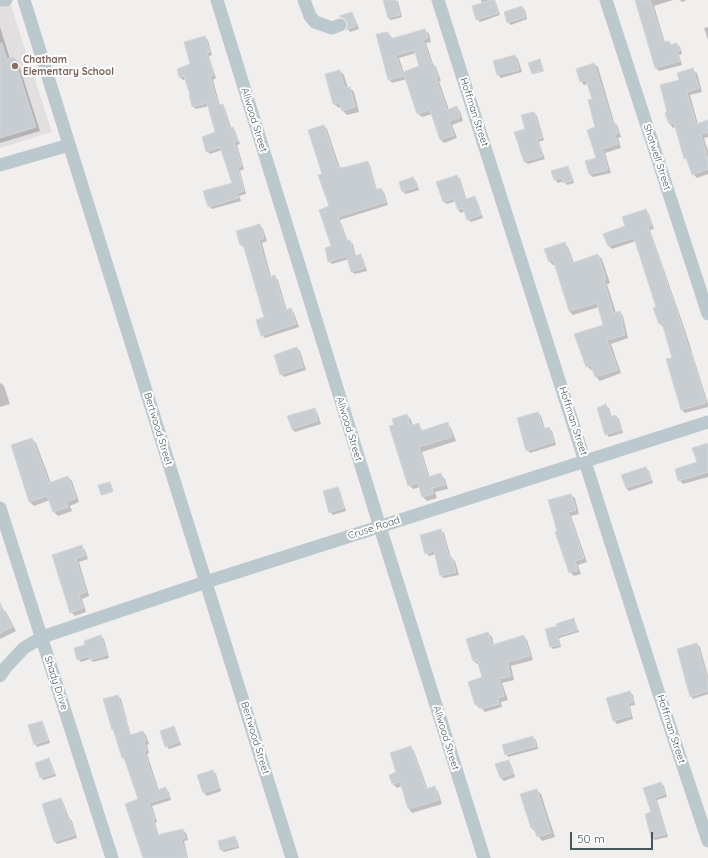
<!DOCTYPE html>
<html>
<head>
<meta charset="utf-8">
<style>
  body { margin:0 }
  #map { position:relative; width:708px; height:858px; overflow:hidden; background:#f1eeee; font-family:Quicksand,sans-serif }
  canvas { display:block }
  .scale { position:absolute; left:570px; top:832px; width:83px; height:18px; box-sizing:border-box; border:2px solid #45565c; border-top:0; padding-left:5px; font-size:12px; line-height:14px; white-space:nowrap; color:#45565c; -webkit-text-stroke:3px #fff; paint-order:stroke }
</style>
</head>
<body>
<div id="map">
<canvas width="708" height="858"></canvas>
<div class="scale">50 m</div>
</div>
<script>
const c = document.querySelector('canvas').getContext('2d');
c.lineJoin = 'round';
function paint(path, color) {
  c.fillStyle = color;
  c.fill(path, 'evenodd');
}
function poly(rows) {
  const path = new Path2D();
  for (const r of rows) {
    path.moveTo(r[0], r[1]);
    for (let i = 2; i < r.length; i += 2) path.lineTo(r[i], r[i + 1]);
  }
  return path;
}
function stroke(path, color, width, dash) {
  c.strokeStyle = color;
  c.lineWidth = width;
  c.lineCap = dash ? 'butt' : 'round';
  c.setLineDash(dash || []);
  c.stroke(path);
}
function label(font, color, halo, rows, align = 'center') {
  c.font = font + ' Quicksand,sans-serif';
  c.lineWidth = 4;
  c.setLineDash([]);
  c.textBaseline = 'middle';
  c.strokeStyle = halo;
  c.fillStyle = color;
  for (const [text, x, y, turn = 0] of rows) {
    c.save();
    c.translate(x, y);
    c.rotate((+turn || 0) * Math.PI / 180);
    c.textAlign = isNaN(turn) ? turn : align;
    if (halo) c.strokeText(text, 0, 0);
    c.fillText(text, 0, 0);
    c.restore();
  }
}
paint(poly([
  [0,0,9,0,52,132,0,148]
]), '#e2dfe1');
paint(poly([
  [388,0,398,1,402,17,391,20,388,18],
  [481,0,495,0,500,15,480,22,477,19,482,4],
  [636,0,673,0,654,6,665,43,669,42,672,45,677,44,680,47,682,54,679,55,682,65,659,71,656,68],
  [680,0,687,0,682,2],
  [522,7,525,10,527,19,511,25,508,22],
  [351,13,354,16,359,29,350,32,348,29,349,26,348,21,341,16],
  [0,27,10,59,14,58,18,62,40,131,0,143],
  [708,27,708,40,704,28],
  [425,30,429,34,431,42,426,43,433,64,436,67,441,81,439,81,449,110,456,107,460,111,463,121,452,125,457,138,444,143,440,139,432,114,422,117,418,114,407,79,392,83,389,79,388,33,391,36,392,39],
  [416,53,421,67,404,73,399,58],
  [205,37,208,40,212,55,209,56,216,78,213,80,220,106,222,105,225,108,231,128,232,128,235,131,240,144,237,145,244,169,240,171,246,194,239,196,241,201,212,209,209,206,233,184,222,150,210,154,207,151,216,133,209,106,196,109,193,106,192,95,186,79,183,80,180,77,178,69,191,65],
  [515,56,518,59,522,72,501,78,498,75,495,62],
  [541,62,544,71,534,74,533,73],
  [594,64,598,67,614,122,617,125,621,137,618,138,621,148,605,153,611,173,593,177,589,174,598,158,596,128,593,100,588,84,584,85,581,81],
  [693,70,697,73,702,92,690,95,698,124,708,121,708,137,704,138,708,151,708,174,697,178,693,174,689,162,685,158,676,127,673,128,670,124,667,114,681,81],
  [340,71,344,75,348,88,350,88,354,92,359,112,347,115,343,111,342,107,339,108,334,104],
  [534,113,537,116,544,140,539,142,545,159,528,164,525,162,516,132,526,129],
  [324,126,327,129,340,168,342,169,367,162,370,165,377,190,381,189,384,192,388,205,340,220,348,242,350,241,353,244,356,257,360,255,363,258,367,271,355,274,352,272,349,259,332,264,329,261,332,247,330,207,323,174],
  [568,168,570,170,574,183,567,185,564,181,558,183,555,180,553,172],
  [457,176,460,179,467,200,474,197,477,200,483,218,471,222,468,219,465,211,461,213,458,210,456,201,447,204,444,202],
  [413,178,416,181,419,190,406,194,403,192,400,183],
  [646,210,649,214,654,229,650,230,686,333,708,404,708,407,685,413,682,410,667,360,673,358,664,327,663,327,660,324,658,308,636,241,612,249,609,246,605,235,626,227],
  [260,225,263,229,267,241,262,243,271,277,275,276,278,280,287,311,291,309,294,313,299,327,265,338,262,335,266,318,244,248,241,245],
  [564,243,568,247,574,263,598,255,602,259,610,283,607,284,616,313,620,312,623,316,628,338,611,344,621,373,600,381,596,377,593,369,591,370,587,366,604,325,599,307,573,315,569,311,555,265,553,265,549,261],
  [297,348,300,351,306,370,284,377,281,374],
  [1,383,4,386,10,404,0,407,0,384],
  [606,406,609,408,612,418,616,416,619,419,623,433,609,437,606,434],
  [315,409,317,412,321,424,295,432,292,429,289,416],
  [538,413,541,416,545,429,549,428,552,431,556,445,530,453,527,450],
  [407,415,411,420,413,426,418,425,423,431,447,424,451,428,456,441,422,452,430,478,441,475,445,479,448,489,435,492,437,498,427,501,423,497,420,487,413,489,409,485,395,425],
  [32,439,36,443,51,483,68,477,72,481,79,502,70,506,72,511,58,516,54,512,50,500,34,506,30,502,12,446],
  [708,444,708,477,683,484,679,480,698,463],
  [646,468,649,471,653,483,629,491,626,488,622,476],
  [110,483,113,492,103,495,102,494],
  [338,488,340,491,346,511,333,515,330,512],
  [571,495,575,498,579,514,571,516,587,562,578,565,581,574,574,576,570,572,557,532],
  [441,530,444,533,451,558,455,561,459,575,444,578,441,576,436,554,429,556,426,553],
  [81,546,85,550,88,559,79,562,89,596,82,599,86,612,75,616,71,612,53,556],
  [2,608,6,612,16,631,0,639,0,609],
  [573,620,575,622,579,632,559,638,561,647,553,649,551,647,558,627],
  [488,633,492,637,494,645,523,636,527,640,533,660,511,666,514,680,502,683,508,700,501,702,502,707,485,712,481,708,479,708,476,704,483,678,479,664,477,664,474,661],
  [101,637,104,639,109,658,93,662,90,659,81,662,78,659,86,646],
  [697,644,700,647,708,676,708,694,693,699,691,696,685,681],
  [630,692,633,695,635,705,630,706,633,719,617,724,614,721,608,698],
  [118,696,121,699,131,736,143,732,146,735,149,744,147,745,149,753,147,754,159,791,166,789,169,792,171,800,152,806,157,822,155,823,159,836,183,830,186,833,188,840,184,841,188,858,144,858,140,800,127,762,123,758,114,731,113,729],
  [42,722,44,725,50,743,37,747,35,744],
  [173,727,176,730,181,745,169,749,166,746],
  [533,737,536,740,538,749,508,757,506,754],
  [411,747,414,751,428,790,434,788,438,791,442,804,412,813,409,809,402,786,397,788,393,784,390,775,397,773],
  [48,760,51,762,56,776,43,780,41,777],
  [508,761,511,764,515,777,504,781,501,778,497,765],
  [213,771,216,774,221,791,207,796,204,793,198,776],
  [661,783,664,786,667,797,657,800,668,837,655,840,652,838,646,815,652,813,644,789],
  [537,790,541,794,555,837,542,841,532,828],
  [61,799,63,802,69,818,72,821,77,838,57,844,55,842],
  [234,837,237,840,239,848,224,852,221,850]
]), '#0003');
const building = poly([
  [383,0,396,0,400,15,388,18,383,0],
  [491,0,494,0,498,13,476,20,472,6,491,0],
  [635,0,650,0,663,42,669,41,670,45,677,43,680,51,677,52,680,61,655,68,635,0],
  [522,6,525,17,507,23,504,12,522,6],
  [352,12,356,26,346,30,348,26,347,22,345,19,339,16,352,12],
  [425,29,428,38,423,40,431,63,433,63,438,77,436,78,447,110,457,106,460,117,449,121,454,135,440,140,430,110,417,114,403,72,419,66,414,50,396,55,403,76,388,80,376,34,388,32,390,39,425,29],
  [205,36,210,52,207,53,214,75,210,76,218,105,223,104,229,128,233,127,238,141,234,142,242,166,238,168,244,191,237,193,238,198,208,207,203,191,232,183,220,147,206,152,202,137,215,132,207,103,192,107,189,95,190,95,184,76,179,77,177,69,190,64,184,42,205,36],
  [0,43,2,43,7,59,14,57,36,127,0,138,0,43],
  [515,55,519,70,497,75,493,61,515,55],
  [540,59,543,70,532,74,528,63,540,59],
  [594,63,612,121,614,121,618,133,615,135,618,144,602,149,608,170,589,174,585,161,596,158,587,130,595,127,588,100,592,99,586,80,580,82,576,69,594,63],
  [693,68,699,88,687,92,696,124,708,120,708,132,701,134,708,160,708,169,692,175,686,158,684,159,674,123,669,124,665,113,667,112,660,85,679,80,677,73,693,68],
  [340,70,345,88,350,87,355,107,342,111,339,102,333,104,325,74,340,70],
  [534,112,542,138,537,139,543,156,524,162,514,132,525,129,521,115,534,112],
  [324,125,338,168,341,167,342,168,368,161,376,190,381,188,386,202,338,217,346,241,350,240,354,254,328,262,325,248,331,246,319,210,329,206,318,175,322,174,308,130,324,125],
  [568,166,572,181,563,183,562,178,554,180,551,171,568,166],
  [457,175,466,199,475,196,481,215,467,220,463,208,458,210,454,199,443,202,436,182,457,175],
  [413,177,417,187,402,192,399,182,413,177],
  [646,209,652,225,648,227,683,329,690,353,691,352,706,403,681,410,666,359,672,358,662,323,659,324,653,308,656,307,634,238,608,246,603,234,625,226,622,217,646,209],
  [260,224,264,238,259,240,269,277,275,275,285,310,291,308,296,324,261,336,256,320,264,317,243,244,240,245,236,231,260,224],
  [565,242,572,263,598,254,606,279,604,280,613,313,620,311,623,322,622,322,625,335,607,340,618,370,595,377,591,365,586,367,574,334,603,325,597,303,569,311,553,260,549,262,544,249,565,242],
  [361,254,365,268,351,272,347,258,361,254],
  [297,347,303,367,280,375,274,355,297,347],
  [606,404,610,417,616,415,621,430,605,435,597,408,606,404],
  [315,408,318,421,292,429,287,416,315,408],
  [538,412,543,429,549,427,554,442,526,451,517,418,538,412],
  [407,414,410,426,419,423,421,431,448,422,452,437,419,447,428,477,441,473,445,485,432,488,433,494,422,497,418,483,408,486,389,426,394,425,392,419,407,414],
  [32,438,49,483,68,476,76,498,66,502,68,507,53,512,47,496,29,502,11,445,32,438],
  [708,443,708,472,678,481,675,469,697,462,692,448,708,443],
  [646,467,651,480,626,488,621,475,646,467],
  [110,482,113,491,101,495,98,485,110,482],
  [338,487,344,508,329,513,323,491,338,487],
  [571,494,576,510,568,512,584,558,575,561,578,570,569,573,555,532,557,531,548,500,571,494],
  [441,529,449,557,452,557,456,572,440,576,434,551,425,554,420,535,441,529],
  [82,545,85,555,76,559,86,592,79,595,83,608,70,613,52,555,82,545],
  [0,603,12,627,0,633,0,603],
  [574,618,577,630,557,636,560,645,550,647,545,629,557,626,556,624,574,618],
  [488,632,492,645,524,635,530,656,507,662,511,676,499,679,504,696,498,698,499,704,481,709,479,704,475,705,468,682,482,677,477,660,473,661,466,639,488,632],
  [101,635,107,655,90,660,89,656,77,660,74,648,85,645,84,641,101,635],
  [697,643,708,682,708,691,690,697,677,649,697,643],
  [630,691,633,702,628,703,631,716,613,721,606,698,630,691],
  [118,695,130,735,143,731,146,741,144,742,147,750,144,751,157,790,166,787,169,797,149,803,155,819,153,820,157,835,183,829,185,838,181,839,187,858,143,858,125,804,138,799,124,758,122,758,113,729,112,730,103,699,118,695],
  [42,721,48,740,34,745,28,725,42,721],
  [174,726,179,742,165,747,160,731,174,726],
  [533,736,536,746,505,755,502,745,533,736],
  [411,746,426,789,435,786,439,800,408,809,400,782,392,784,389,775,396,772,390,753,411,746],
  [49,758,54,774,40,778,35,763,49,758],
  [509,760,513,774,500,778,495,764,509,760],
  [213,770,219,788,203,793,197,775,213,770],
  [661,782,665,794,655,798,666,834,651,838,645,814,651,812,643,788,661,782],
  [537,789,551,833,537,837,534,827,531,828,520,794,537,789],
  [61,798,67,818,69,817,75,835,54,842,42,804,61,798],
  [235,836,237,846,220,850,218,841,235,836]
]);
paint(building, '#c7cdd1');
stroke(building, '#d2d6da', 1);
stroke(poly([
  [0,0,6,0],
  [24,0,292,858],
  [217,0,380,527,484,858],
  [304,0,310,16,315,22,332,28,340,25],
  [438,0,658,691,708,841],
  [606,0,708,314],
  [0,165,69,145],
  [0,508,112,858],
  [0,676,6,667,24,648,42,637,206,582,708,422]
]), '#bbc9ce', 13);
for (const [x, y, r, color] of [
  [15,66,4,"#8d6e63"]
]) {
  const dot = new Path2D();
  dot.arc(x, y, r, 0, 2 * Math.PI);
  c.fillStyle = color;
  c.fill(dot);
  stroke(dot, '#fff', 1.5);
}
label('bold 10px', '#785e54', '#fff', [
  ["Chatham",23,60],
  ["Elementary School",23,72]
], 'left');
label('10px', '#45565c', '#fff', [
  ["Hoffman Street",474,112,72],
  ["Allwood Street",254,120,73],
  ["Shotwell Street",657,157,72],
  ["Hoffman Street",573,421,72],
  ["Bertwood Street",158,429,73],
  ["Allwood Street",349,429,73],
  ["Cruse Road",374,528,-18],
  ["Shady Drive",56,683,72],
  ["Hoffman Street",671,729,72],
  ["Bertwood Street",255,738,73],
  ["Allwood Street",446,738,73]
]);
</script>
</body>
</html>
